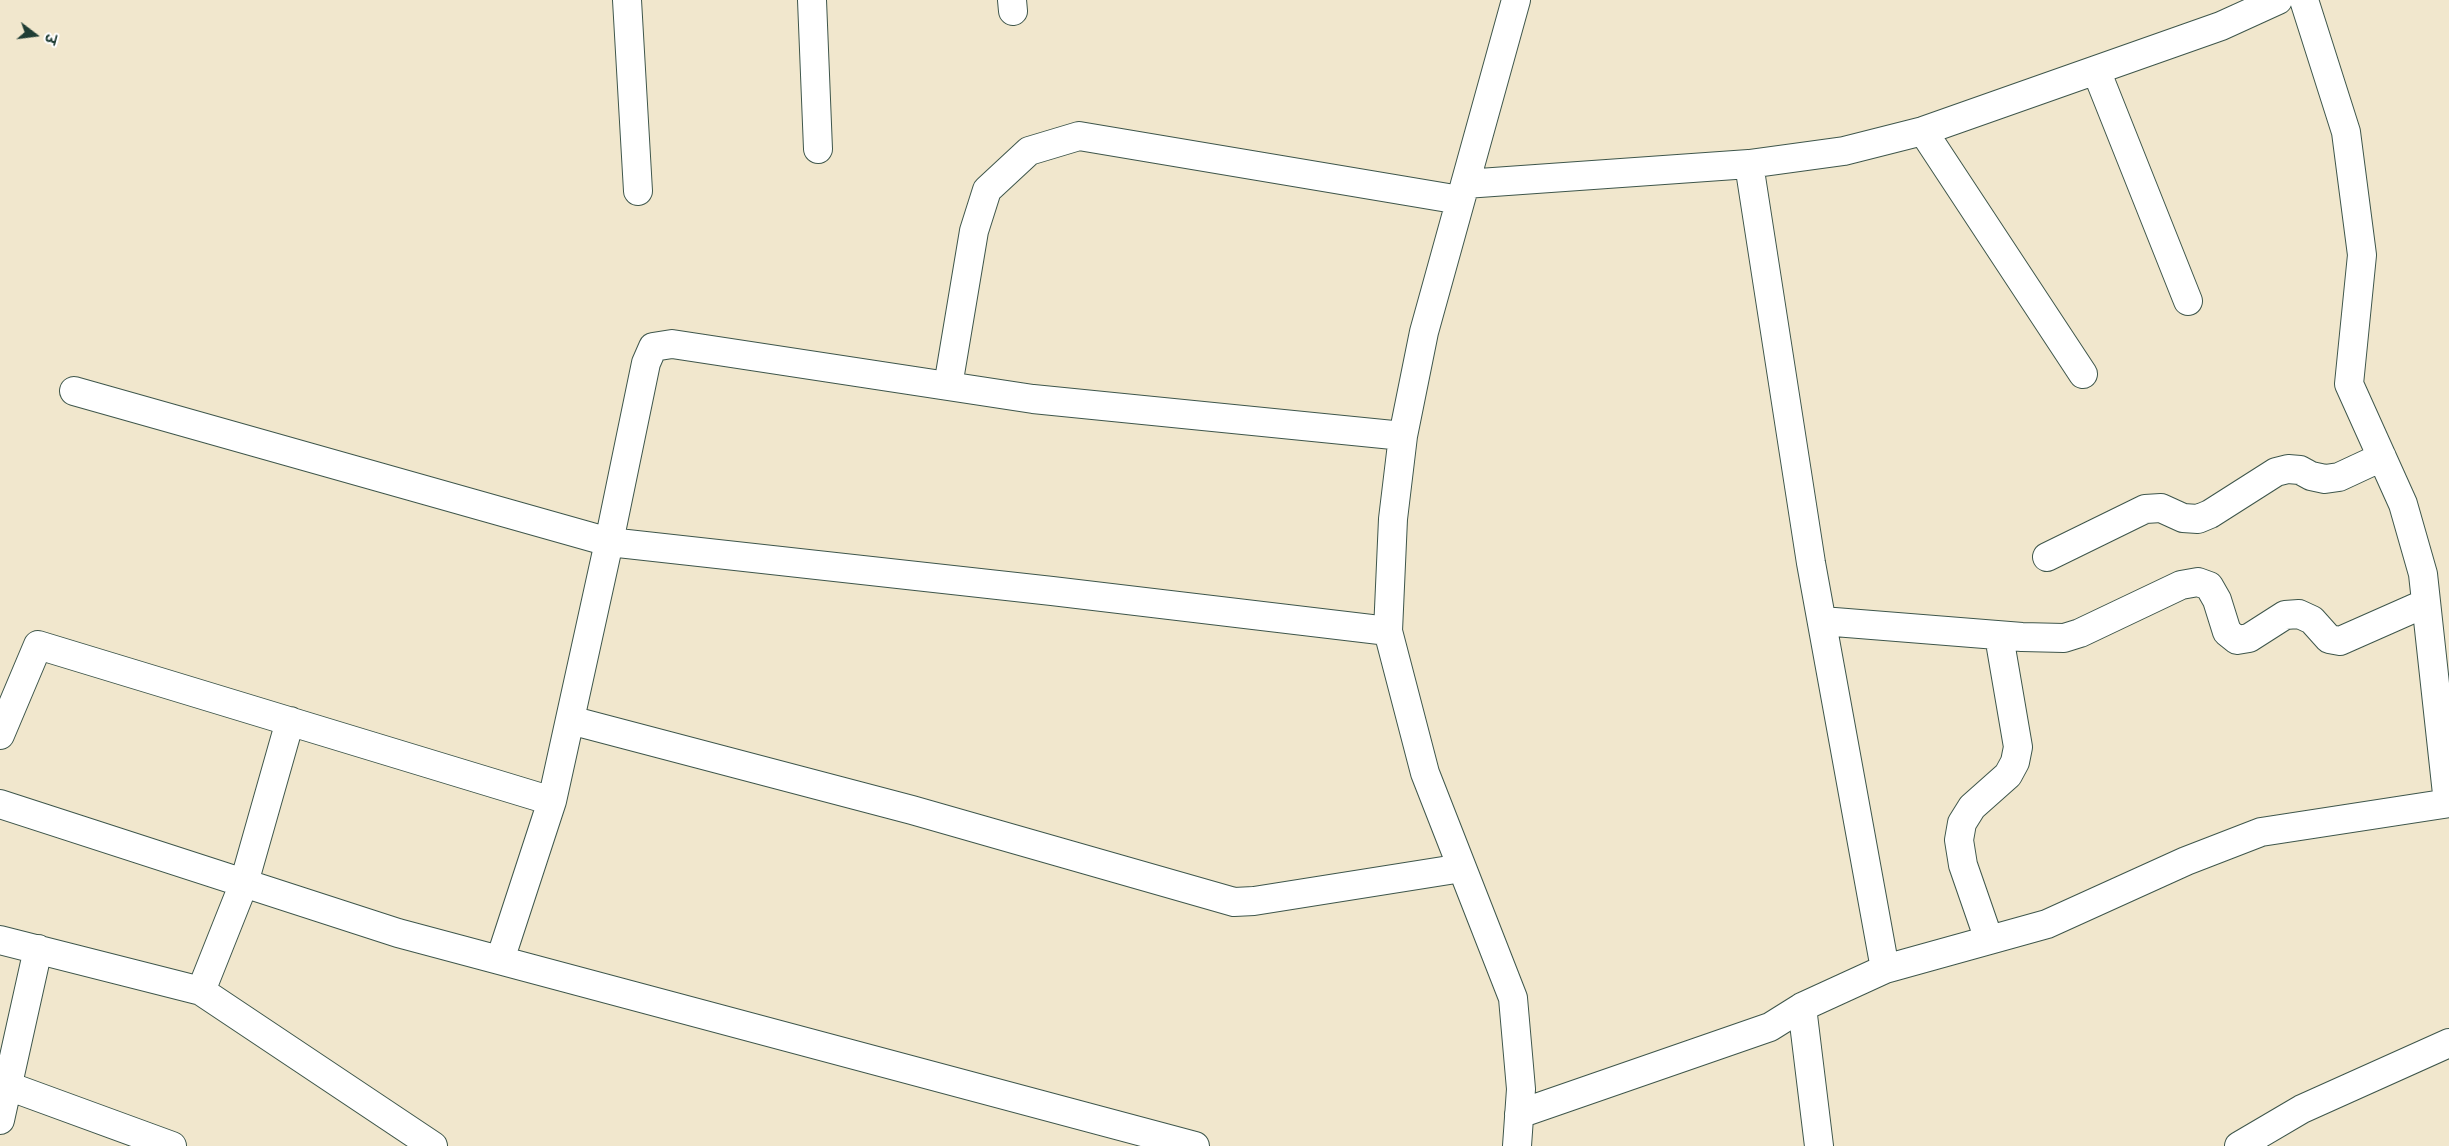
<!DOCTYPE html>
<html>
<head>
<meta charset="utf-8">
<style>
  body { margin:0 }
  #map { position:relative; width:2449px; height:1146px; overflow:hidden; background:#f1e7cd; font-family:Pangolin,"Playpen Sans Deva",sans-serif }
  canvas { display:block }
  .north { position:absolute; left:10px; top:10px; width:50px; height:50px; -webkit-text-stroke:4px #fff; paint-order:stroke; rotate:105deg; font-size:14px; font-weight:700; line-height:20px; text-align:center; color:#1f3d34 }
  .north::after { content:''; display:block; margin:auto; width:18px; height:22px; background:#1f3d34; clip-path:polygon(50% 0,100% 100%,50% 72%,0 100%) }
</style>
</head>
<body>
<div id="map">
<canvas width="2449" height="1146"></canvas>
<div class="north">उ</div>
</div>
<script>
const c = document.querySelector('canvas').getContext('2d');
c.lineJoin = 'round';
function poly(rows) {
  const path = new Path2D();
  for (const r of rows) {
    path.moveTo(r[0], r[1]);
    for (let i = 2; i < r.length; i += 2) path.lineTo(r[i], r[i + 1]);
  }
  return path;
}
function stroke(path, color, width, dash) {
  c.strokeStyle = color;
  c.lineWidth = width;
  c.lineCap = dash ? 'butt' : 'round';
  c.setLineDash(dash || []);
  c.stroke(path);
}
const minor = poly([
  [627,0,638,191],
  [812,0,818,149],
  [1012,0,1013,11],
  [1516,0,1424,332,1403,436,1393,519,1388,631,1425,773,1513,998,1521,1089,1517,1146],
  [2304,0,2346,132,2362,255,2349,384,2403,504,2423,574,2448,803],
  [2096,70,2188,301],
  [1923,131,2083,374],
  [1749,164,1811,563,1885,969],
  [1465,184,1749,164,1844,151,1923,131,2221,26,2278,0],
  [948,386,974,231,987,190,1029,151,1079,136,1460,200],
  [74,391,609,542,1052,591,1388,631],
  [2047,557,2145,509,2161,508,2183,518,2198,519,2210,514,2276,472,2288,469,2300,470,2311,476,2325,479,2339,477,2382,457],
  [1822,621,2022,637,2064,638,2080,633,2181,585,2198,582,2209,586,2217,600,2227,632,2237,640,2249,638,2285,615,2299,614,2312,620,2329,639,2340,641,2426,603],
  [570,720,912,810,1234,902,1254,901,1462,868],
  [290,721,244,883,201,991,433,1146],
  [0,735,38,645,552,801,500,960],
  [552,801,609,542,646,363,653,347,672,344,1033,399,1403,436],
  [0,804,398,933,1195,1146],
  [0,940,201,991],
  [1989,940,1963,865,1959,840,1962,823,1972,807,2008,775,2015,762,2018,747,1999,636],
  [1802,1007,1819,1146],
  [8,1086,172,1146],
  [1519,1114,1770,1027,1802,1007,1885,969,2047,924,2186,861,2261,832,2449,803],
  [0,1120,38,949],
  [2239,1146,2302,1109,2449,1043]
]);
stroke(minor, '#3e564b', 30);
stroke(minor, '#fff', 28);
</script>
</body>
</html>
